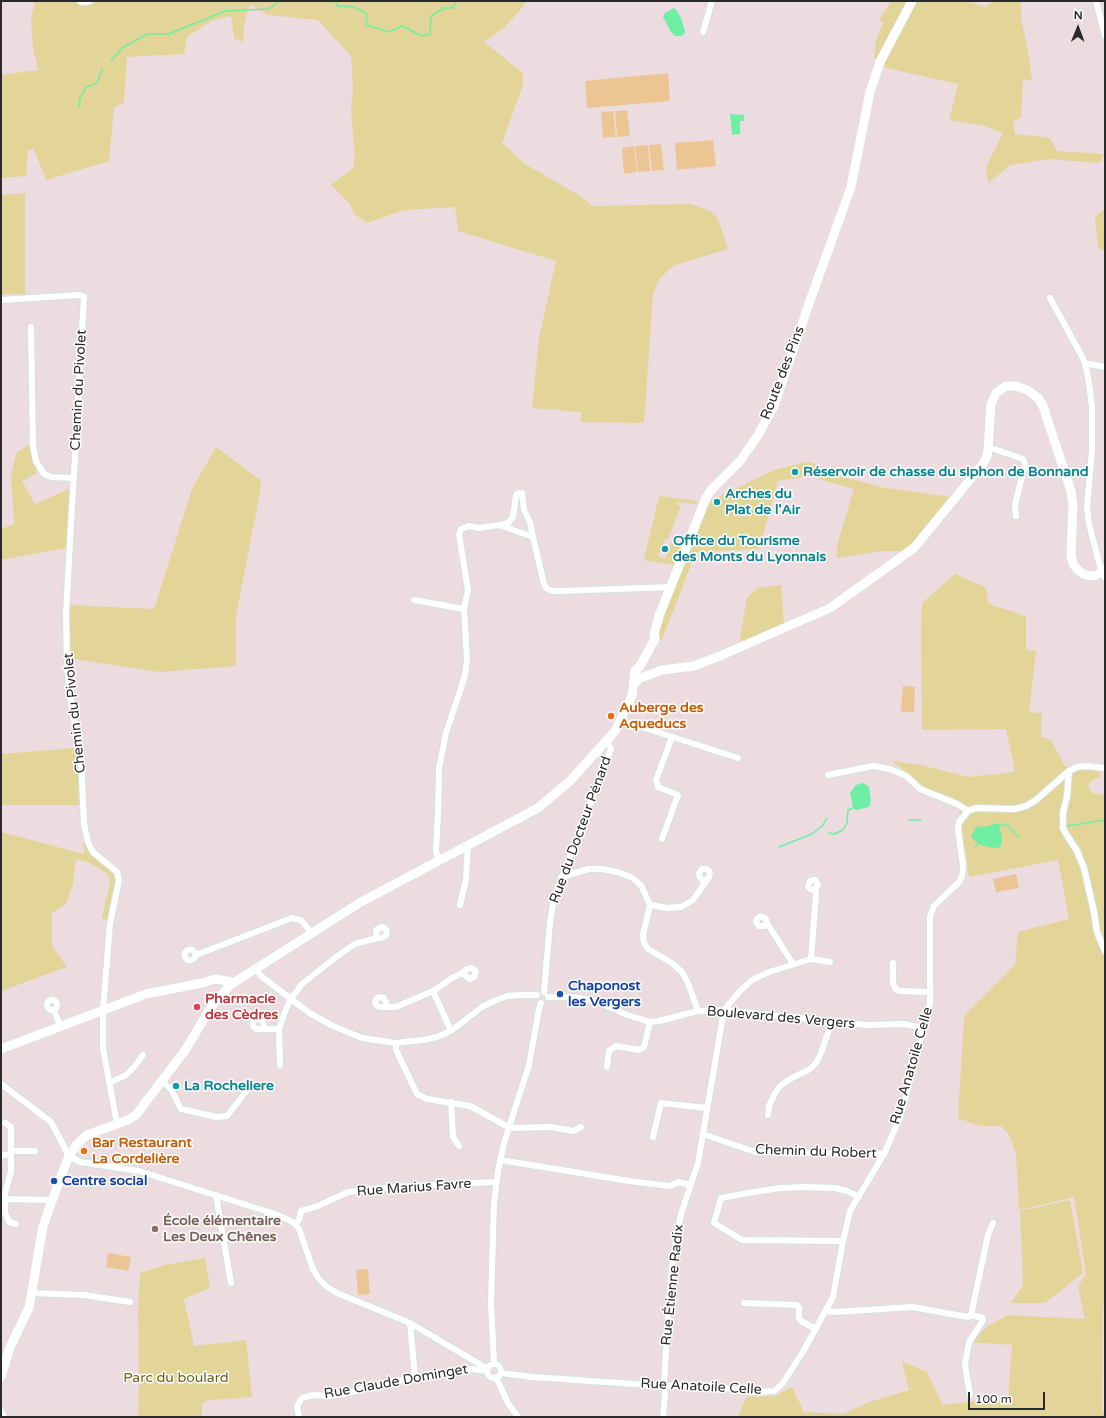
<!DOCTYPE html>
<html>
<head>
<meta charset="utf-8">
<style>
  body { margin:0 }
  #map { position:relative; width:1106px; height:1418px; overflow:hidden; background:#ecdce0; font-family:"Varela Round",sans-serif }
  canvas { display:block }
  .frame { position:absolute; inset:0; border:2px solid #2a2a2a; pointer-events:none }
  .north { position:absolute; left:1058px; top:8px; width:40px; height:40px; -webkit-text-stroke:3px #fff; paint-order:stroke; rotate:1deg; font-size:11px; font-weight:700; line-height:16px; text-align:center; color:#2a2a2a }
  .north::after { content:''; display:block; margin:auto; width:14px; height:18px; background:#2a2a2a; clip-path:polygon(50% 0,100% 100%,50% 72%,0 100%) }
  .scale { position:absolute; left:968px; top:1392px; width:77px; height:18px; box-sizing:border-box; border:2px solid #2a2a2a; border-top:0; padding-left:5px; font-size:12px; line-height:14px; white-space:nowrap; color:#2a2a2a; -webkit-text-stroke:3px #fff; paint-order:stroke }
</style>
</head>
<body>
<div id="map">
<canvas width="1106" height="1418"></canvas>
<div class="frame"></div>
<div class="north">N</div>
<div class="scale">100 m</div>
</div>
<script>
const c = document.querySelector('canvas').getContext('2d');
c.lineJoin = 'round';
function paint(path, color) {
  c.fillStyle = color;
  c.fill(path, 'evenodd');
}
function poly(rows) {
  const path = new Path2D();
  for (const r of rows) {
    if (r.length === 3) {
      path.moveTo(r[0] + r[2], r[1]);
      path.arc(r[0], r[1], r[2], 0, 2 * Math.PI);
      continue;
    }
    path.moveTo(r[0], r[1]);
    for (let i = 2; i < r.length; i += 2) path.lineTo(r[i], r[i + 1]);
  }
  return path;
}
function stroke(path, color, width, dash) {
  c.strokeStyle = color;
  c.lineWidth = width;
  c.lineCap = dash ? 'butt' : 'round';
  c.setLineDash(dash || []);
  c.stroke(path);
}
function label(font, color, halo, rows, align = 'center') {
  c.font = font + ' "Varela Round",sans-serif';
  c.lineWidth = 3;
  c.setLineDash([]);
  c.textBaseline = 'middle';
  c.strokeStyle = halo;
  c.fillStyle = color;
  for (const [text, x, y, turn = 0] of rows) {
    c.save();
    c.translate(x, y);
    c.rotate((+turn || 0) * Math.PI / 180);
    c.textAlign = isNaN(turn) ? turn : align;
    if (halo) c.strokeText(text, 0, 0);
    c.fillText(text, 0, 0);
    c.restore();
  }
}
paint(poly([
  [35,1,526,1,523,7,504,28,484,42,523,73,523,85,502,143,525,164,577,194,593,206,691,204,710,211,718,219,728,249,675,265,660,278,653,294,644,423,581,422,581,412,532,408,539,338,556,261,458,231,455,207,404,210,367,223,354,214,350,204,331,185,353,168,355,159,351,109,353,88,351,56,318,20,268,15,250,5,244,24,243,42,234,38,231,16,213,20,187,37,184,54,127,57,124,103,114,107,109,161,46,180,34,149,28,150,26,176,1,178,1,75,38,70,33,48,31,20],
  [891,1,966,1,986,7,994,1,1021,1,1021,19,1028,50,1032,81,1023,79,1021,117,1013,122,1015,134,1050,138,1057,151,1104,154,1100,163,1048,159,1011,165,988,183,986,167,1003,133,984,126,949,120,958,84,886,68,874,57,876,40,883,23,879,20],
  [25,193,25,294,1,294,1,195],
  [1105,209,1105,252,1098,247,1095,217],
  [29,445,37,473,22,481,35,504,74,487,70,547,1,560,1,529,14,524,11,475,17,452],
  [216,447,260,480,261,487,236,616,236,666,159,672,67,658,67,605,154,609,192,489],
  [806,462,813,463,837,475,885,488,952,497,912,546,905,551,881,551,837,558,837,545,854,489,818,479,815,475,778,481,759,549,696,552,662,640,655,640,705,504,774,470],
  [659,496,698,501,696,504,678,502,677,505,681,506,668,539,665,539,658,556,665,559,672,541,672,539,684,544,677,563,672,565,644,560],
  [955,574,985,587,989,604,1026,616,1026,650,1036,651,1029,712,1042,713,1041,737,1050,739,1065,766,1101,772,1100,777,1093,780,1089,783,1089,788,1093,793,1105,795,1105,1305,1103,1306,1102,1411,1105,1412,1105,1417,738,1417,746,1397,775,1396,792,1387,804,1412,843,1414,869,1402,909,1390,902,1361,927,1372,943,1405,975,1401,988,1404,1008,1400,1012,1345,969,1342,988,1326,1008,1315,1085,1319,1078,1286,1086,1274,1074,1197,1019,1210,1016,1154,1009,1135,1001,1126,980,1126,958,1118,964,1016,1015,965,1018,932,1069,919,1058,860,969,877,958,801,924,787,892,761,921,765,969,777,1015,772,1006,729,922,730,921,628,922,603],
  [781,585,784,624,739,644,747,598,757,588],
  [76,748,79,755,80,805,1,805,1,754],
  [83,829,93,852,117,872,110,924,102,917,110,882,108,874,90,863,76,859,73,884,66,904,52,913,52,946,67,967,1,991,1,832,84,854],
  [1070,1200,1083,1273,1045,1303,1011,1303,1023,1285,1020,1211],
  [205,1258,210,1288,184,1299,194,1346,246,1340,252,1397,212,1400,202,1403,202,1417,138,1417,139,1383,138,1312,140,1273,164,1265]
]), '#e3d597');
paint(poly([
  [668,73,670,101,587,108,585,81],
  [627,110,630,136,617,137,615,111],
  [613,111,616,137,603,138,601,112],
  [713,140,716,166,677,170,675,143],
  [661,144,664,170,652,171,649,145],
  [648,145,650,171,638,172,635,146],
  [634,146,637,172,624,174,622,148],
  [903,686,915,687,914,712,901,712],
  [1016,874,1019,888,996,892,993,879],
  [108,1253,131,1257,128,1271,106,1267],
  [368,1269,370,1294,358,1295,356,1270]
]), '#ebc693');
paint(poly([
  [672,9,674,8,677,11,681,18,685,32,684,34,681,36,675,36,671,32,663,17,665,13],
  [730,114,744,115,744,121,740,121,740,134,732,135],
  [863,783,869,787,871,801,869,807,856,810,853,807,850,793,856,785],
  [998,823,1002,837,1001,845,999,848,988,847,979,844,971,837,974,830,977,827,988,826]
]), '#6eefa4');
stroke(poly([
  [335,1,338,6,353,7,366,13,367,25,389,32,402,26,422,36,430,34,431,16,444,8,453,8,456,1],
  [111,61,122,48,147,34,169,34,225,11,269,9,279,1],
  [79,107,80,98,86,87,97,83,102,69],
  [909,820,921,820],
  [999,826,1006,824,1019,837],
  [1067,826,1105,820],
  [829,833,834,834,843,830,847,823,848,810,855,807],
  [779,847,812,834,823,825,827,818],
  [975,847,979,843]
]), '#6eefa4', 1.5);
const street = poly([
  [80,1,82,2,90,1],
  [1096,1,1105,36],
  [703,32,712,1],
  [1050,298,1079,351,1085,363,1088,377,1092,406,1092,450,1087,507,1089,524,1100,566,1105,578],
  [1,300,79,295,84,297,66,613,67,665,72,710,79,741,81,754,84,824,88,842,93,852,117,872,119,880,110,924,103,1010,103,1048,117,1124],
  [31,327,33,446,36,461,44,474,51,477,74,478],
  [1085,363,1105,367],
  [988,449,994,449,1023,459,1025,464,1015,505,1016,516],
  [499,525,533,537,544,584,547,589,553,591,561,591,670,587],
  [414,600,464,609],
  [626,722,738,758],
  [1069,771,1067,796,1063,813,1063,828,1066,834,1077,851,1084,868,1094,912,1097,932,1105,951],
  [828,775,873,766,890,769,906,776,920,789,957,804,968,811],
  [968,811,976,808,1015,809,1026,806,1036,800,1069,771,1077,767,1086,766,1105,768],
  [662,839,678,795,658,787,656,780,672,737],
  [440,859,437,855,436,850,438,815,439,768,446,733,460,691,465,675,467,659,464,609,468,590,459,534,461,529,469,526,479,528,499,525,508,523,513,517,516,495,519,493,522,493,524,510,530,522,533,537],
  [561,877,589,869,602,869,617,872,631,877,641,885,650,905,643,935,644,943,648,949,672,963,682,972,688,983,698,1011],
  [460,905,466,879,468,844],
  [650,905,668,908,681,907,693,900,709,877,710,872,707,869,702,869,699,873,700,878,702,880,706,880],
  [767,923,764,926,759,926,756,922,757,919,761,916,766,919,767,923,769,926,793,964],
  [190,955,5.5],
  [196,955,292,918,301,920,312,933],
  [811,959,816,894,815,890,818,885,815,880,810,881,808,887,810,889,815,890],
  [893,963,893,983,895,988,899,991,931,992],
  [256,969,261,976,291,999,311,1014,333,1026,362,1038,396,1043,423,1040,437,1037,451,1031,482,1007,494,1001,507,996,521,995,537,995],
  [433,991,452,978,462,973,467,969,472,968,476,971,474,977,470,979,462,973],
  [544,992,550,923,554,898,611,749,609,745,606,742],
  [548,997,569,997,594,1000,627,1015,650,1022,659,1021,698,1011,724,1010,866,1025,905,1024,923,1028],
  [52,1005,5],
  [388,1007,384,998,379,997,376,999,375,1003,377,1006,381,1007,396,1007,433,991,451,1031],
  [54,1010,60,1026],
  [264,1028,263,1022,260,1019,256,1019,253,1022,253,1026,256,1029,279,1029],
  [396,1043,396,1050,417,1094,427,1099,470,1106,510,1128,551,1127,573,1131,581,1127],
  [280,1065,279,1029,286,1009,291,999,302,984,336,957,355,944,377,938,381,938,386,936,387,932,385,928,382,927,376,930,377,938],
  [607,1067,609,1051,616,1046,639,1050,644,1047,650,1022],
  [162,1081,171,1089,181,1109,217,1117,227,1116,248,1089],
  [109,1083,126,1075,134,1067,143,1055],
  [1,1084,51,1122,69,1156,80,1162,139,1171,275,1214,287,1219,295,1224,299,1229,313,1269,319,1279,326,1286,337,1293,410,1323,488,1369],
  [451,1102,453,1137,459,1146],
  [768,1115,769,1106,774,1095,779,1087,788,1080,810,1069,816,1063,821,1053,832,1021],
  [5,1123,11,1127,11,1172,5,1193,5,1213,9,1222,16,1224],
  [703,1134,755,1152,884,1154],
  [653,1137,661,1103,707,1108],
  [11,1151,35,1151],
  [1,1155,11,1155],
  [500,1160,629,1181,670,1186,678,1182,691,1185],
  [216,1195,231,1283],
  [3,1199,52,1200],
  [295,1224,299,1220,301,1211,318,1206,348,1192,392,1187,496,1182],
  [843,1241,742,1240,714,1223,721,1198,754,1192,780,1188,805,1187,835,1188,847,1191,859,1197],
  [32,1293,84,1295,130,1302],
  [744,1303,797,1305,799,1308,799,1318,801,1321,816,1329],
  [825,1311,835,1312,912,1307,968,1317,971,1315,988,1235,993,1223],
  [410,1323,415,1377],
  [494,1364,491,1302,494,1203,498,1171,504,1143,529,1065,539,1009,541,1003],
  [494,1371,7],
  [501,1373,533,1377,664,1386,706,1385,751,1392,774,1391,783,1383,804,1350,833,1297,843,1241,850,1211,884,1154,901,1115,930,1003,930,916,934,906,959,882,962,877,963,865,958,830,959,822,968,811],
  [496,1377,508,1403,518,1417],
  [970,1395,965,1365,969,1342,982,1322,983,1318,971,1315],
  [1,1411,4,1417],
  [299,1417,297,1406,302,1398,313,1395,329,1396,339,1395,415,1377,472,1369,487,1371],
  [663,1417,665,1395,664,1386,669,1299,673,1257,681,1214,698,1163,724,1010,740,991,752,980,769,972,811,959,830,962]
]);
const secondary = poly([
  [633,685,640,678,662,670,694,666,720,656,830,608,914,548,983,464,987,456,988,449,991,404,996,393,1006,386,1016,386,1027,390,1038,398,1043,406,1071,491,1073,505,1071,555,1073,564,1078,570,1083,574,1090,576,1097,575,1105,569],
  [1,1049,146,994,202,983,215,979,227,981,233,983],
  [1,1377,10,1347,29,1308,43,1226,64,1168,69,1156,77,1144,87,1135,128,1120,136,1115,186,1049,211,1007,230,985,361,902,538,808,570,781,615,731,632,696,635,671,640,666,655,639,654,634,659,616,706,498,711,490,740,461,758,435,774,406,812,295,851,187,870,92,880,62,912,1]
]);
stroke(street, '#d1e3e2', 8);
stroke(secondary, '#d1e3e2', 10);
stroke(street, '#fff', 6);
stroke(secondary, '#fff', 9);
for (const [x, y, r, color] of [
  [795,472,4,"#0f9aa8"],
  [717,502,4,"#0f9aa8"],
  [665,549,4,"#0f9aa8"],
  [611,716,4,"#e8710a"],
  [560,994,4,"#1a4fb4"],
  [197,1007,4,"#e0444e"],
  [176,1086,4,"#0f9aa8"],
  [84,1151,4,"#e8710a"],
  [54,1181,4,"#1a4fb4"],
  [155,1229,4,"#8d6e63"]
]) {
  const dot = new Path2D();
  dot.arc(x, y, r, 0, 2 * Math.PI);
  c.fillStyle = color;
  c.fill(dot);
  stroke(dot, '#fff', 1.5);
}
label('14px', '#2a2a2a', '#fff', [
  ["Route des Pins",783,373,-69],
  ["Chemin du Pivolet",79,390,-87],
  ["Chemin du Pivolet",75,713,-96],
  ["Rue du Docteur Pénard",581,830,-70],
  ["Boulevard des Vergers",781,1018,5],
  ["Rue Anatoile Celle",912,1066,-74],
  ["Chemin du Robert",816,1152,2],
  ["Rue Marius Favre",414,1188,-4],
  ["Rue Étienne Radix",673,1285,-84],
  ["Rue Claude Dominget",396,1382,-10],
  ["Rue Anatoile Celle",701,1387,3]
]);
label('bold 14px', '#0d838f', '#fff', [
  ["Réservoir de chasse du siphon de Bonnand",803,472],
  ["Arches du",725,494],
  ["Plat de l'Air",725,510],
  ["Office du Tourisme",673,541],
  ["des Monts du Lyonnais",673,557],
  ["La Rocheliere",184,1086]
], 'left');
label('bold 14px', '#c56008', '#fff', [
  ["Auberge des",619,708],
  ["Aqueducs",619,724],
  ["Bar Restaurant",92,1143],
  ["La Cordelière",92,1159]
], 'left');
label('bold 14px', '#164399', '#fff', [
  ["Chaponost",568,986],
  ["les Vergers",568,1002],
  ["Centre social",62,1181]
], 'left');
label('bold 14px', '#be3a42', '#fff', [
  ["Pharmacie",205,999],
  ["des Cèdres",205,1015]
], 'left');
label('bold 14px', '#785e54', '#fff', [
  ["École élémentaire",163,1221],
  ["Les Deux Chênes",163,1237]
], 'left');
label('14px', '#676319', '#fff', [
  ["Parc du boulard",176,1378]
]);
</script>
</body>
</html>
